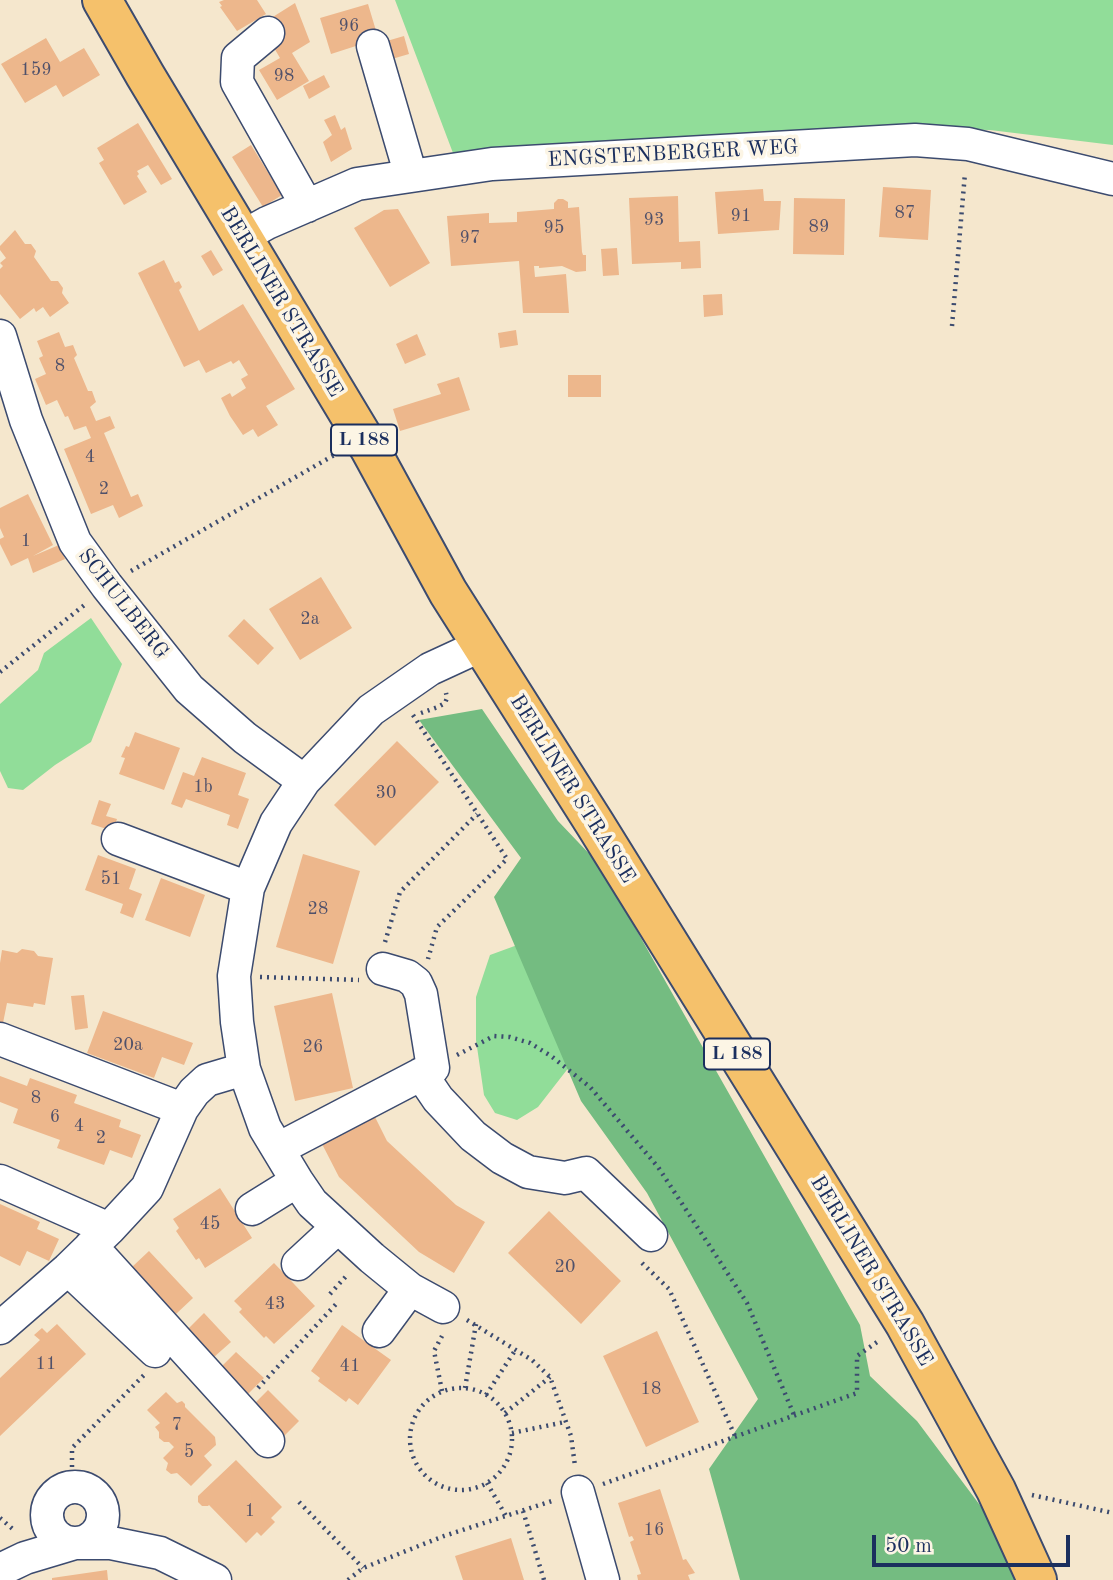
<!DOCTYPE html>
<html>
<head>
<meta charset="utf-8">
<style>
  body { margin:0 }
  #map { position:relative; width:1113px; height:1580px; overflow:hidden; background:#f5e7cd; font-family:"Old Standard TT",serif }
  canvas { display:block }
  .scale { position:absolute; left:872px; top:1535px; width:198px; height:32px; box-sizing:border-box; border:4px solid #1b2f5e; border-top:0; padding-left:9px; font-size:21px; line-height:24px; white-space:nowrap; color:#1b2f5e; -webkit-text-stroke:5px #fcf5e5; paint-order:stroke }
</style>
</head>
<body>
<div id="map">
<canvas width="1113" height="1580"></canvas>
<div class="scale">50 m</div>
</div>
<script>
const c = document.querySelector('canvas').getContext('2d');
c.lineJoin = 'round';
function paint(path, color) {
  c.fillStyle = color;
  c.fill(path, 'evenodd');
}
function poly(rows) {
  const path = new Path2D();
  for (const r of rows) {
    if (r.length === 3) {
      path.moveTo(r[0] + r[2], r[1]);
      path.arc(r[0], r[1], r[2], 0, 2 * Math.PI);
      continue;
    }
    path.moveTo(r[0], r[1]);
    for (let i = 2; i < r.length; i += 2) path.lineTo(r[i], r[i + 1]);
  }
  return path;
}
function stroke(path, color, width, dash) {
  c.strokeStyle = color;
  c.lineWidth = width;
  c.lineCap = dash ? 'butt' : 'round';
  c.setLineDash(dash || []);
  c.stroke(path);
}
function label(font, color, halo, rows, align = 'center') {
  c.font = font + ' "Old Standard TT",serif';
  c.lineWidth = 7;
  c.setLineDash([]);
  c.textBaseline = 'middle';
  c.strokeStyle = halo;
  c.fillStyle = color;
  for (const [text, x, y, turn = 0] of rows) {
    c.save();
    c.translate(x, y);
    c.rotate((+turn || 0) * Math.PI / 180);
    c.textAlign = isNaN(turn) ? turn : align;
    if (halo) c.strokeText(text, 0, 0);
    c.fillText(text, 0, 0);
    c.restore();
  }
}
paint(poly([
  [395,0,1113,0,1113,145,990,130,936,129,453,153],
  [91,618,122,664,91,742,55,765,23,790,8,788,0,771,0,704,38,670,44,653],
  [531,940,587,1044,538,1107,517,1120,495,1113,484,1095,476,1040,476,997,490,955]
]), '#91dd99');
paint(poly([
  [482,709,558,821,599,864,860,1325,870,1376,917,1421,988,1516,1017,1580,740,1580,709,1469,758,1399,647,1193,581,1101,494,897,521,858,419,720]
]), '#74bc81');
paint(poly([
  [224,0,257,0,266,14,237,31,220,7,222,6,219,2],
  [295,3,310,42,292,53,309,81,277,100,259,70,280,58,273,46,268,20],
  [368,4,377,34,358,40,359,45,331,54,320,18],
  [404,36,409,54,385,61,380,43],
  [46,38,60,62,84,48,100,75,63,97,56,85,25,103,1,64],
  [324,75,330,87,309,99,303,86],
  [335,115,341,130,345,127,352,149,331,162,323,142,332,135,324,120],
  [138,123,172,179,161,185,148,165,137,171,139,174,137,176,147,192,124,205,99,163,104,160,97,148],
  [251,145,282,195,263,207,232,157],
  [883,187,931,190,928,240,879,237],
  [763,189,764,201,781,201,779,230,718,234,715,192],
  [678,196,679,242,700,241,701,268,681,269,681,262,632,264,629,198],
  [794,198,845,199,844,255,793,254],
  [558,199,563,199,568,202,568,208,579,207,582,252,583,255,586,255,586,271,576,272,562,266,539,268,539,266,534,266,535,277,566,274,569,313,523,313,519,261,451,266,447,216,489,213,489,223,517,222,517,212,554,209,554,203],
  [398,209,430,263,390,287,354,228,384,210],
  [15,230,25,244,31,244,36,251,34,257,51,281,58,281,63,288,62,293,69,303,50,317,43,307,36,312,34,308,20,319,0,294,0,269,3,266,0,263,6,258,0,250,0,246],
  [617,248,619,275,603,276,601,249],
  [211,250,223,270,213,276,201,256],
  [164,260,175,283,179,281,182,287,179,290,199,331,243,304,295,389,266,406,278,425,258,437,253,429,243,435,230,416,221,398,230,393,232,397,246,388,241,379,248,375,239,360,233,364,231,361,206,373,199,360,184,367,138,273],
  [722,294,723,315,704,317,703,295],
  [516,330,518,345,500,348,498,333],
  [59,332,65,347,73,345,77,355,74,358,88,391,92,391,96,402,90,407,96,421,110,416,115,428,104,433,131,497,138,494,143,506,119,518,113,505,91,514,64,449,91,438,86,426,74,430,68,416,65,417,57,400,46,405,35,379,46,374,39,358,43,356,37,341],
  [417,334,426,355,405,364,396,344],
  [568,375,601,375,601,397,568,397],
  [459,377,470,410,400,431,393,409,441,394,437,384],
  [28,494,53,545,33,556,59,545,65,559,33,573,28,558,11,566,0,544,0,539,4,537,0,528,0,508],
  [321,577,352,628,300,660,269,609],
  [244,619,274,648,258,665,228,636],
  [135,732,180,748,164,790,119,774,125,758,121,757,126,746,129,747],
  [397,741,439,782,375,846,334,805],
  [202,757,246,773,238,795,249,799,238,829,227,825,230,815,186,799,182,808,171,804,183,772,194,776],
  [99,800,111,804,106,816,117,819,113,831,91,824],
  [303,854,360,871,333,964,276,947],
  [98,855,136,869,129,889,142,894,133,918,120,913,123,904,85,890],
  [161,878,205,895,190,937,145,920],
  [22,949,34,951,38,956,53,958,45,1005,34,1003,33,1007,7,1003,3,1023,0,1022,0,963,2,950,17,953],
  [332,993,353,1088,295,1101,274,1006],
  [84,995,88,1028,75,1030,71,996],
  [103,1011,193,1043,184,1065,162,1057,154,1078,87,1053],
  [0,1076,27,1086,30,1078,77,1095,74,1103,121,1120,119,1127,141,1135,132,1158,110,1150,104,1165,57,1148,60,1140,13,1123,18,1109,0,1102],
  [374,1115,387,1141,456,1205,485,1222,454,1273,419,1252,339,1177,321,1142],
  [220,1188,252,1238,205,1268,199,1258,196,1260,176,1231,179,1228,173,1219],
  [0,1204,40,1222,37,1229,59,1239,49,1261,27,1251,20,1266,0,1256],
  [549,1211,621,1281,581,1324,508,1253],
  [149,1251,193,1298,176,1314,132,1267],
  [274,1263,315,1306,274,1344,266,1336,264,1338,239,1312,242,1309,234,1301],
  [204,1313,231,1342,214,1357,188,1329],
  [57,1324,86,1354,0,1436,0,1378,40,1340,34,1335,42,1328,47,1333],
  [342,1325,391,1360,358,1405,349,1398,346,1402,318,1381,320,1378,311,1371],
  [657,1331,699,1422,646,1447,603,1356],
  [236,1352,264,1378,248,1394,221,1367],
  [268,1390,299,1421,284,1436,254,1404],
  [166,1392,177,1403,182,1401,185,1404,185,1407,215,1437,216,1445,204,1456,212,1465,191,1486,177,1473,171,1474,166,1470,168,1463,163,1458,174,1447,169,1442,164,1442,159,1438,159,1432,155,1427,160,1423,147,1410],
  [236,1460,282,1507,271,1518,275,1522,261,1536,257,1532,246,1543,209,1505,208,1506,202,1506,198,1502,198,1496],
  [660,1489,683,1560,686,1559,695,1573,688,1575,690,1580,638,1580,637,1575,641,1574,630,1542,634,1540,632,1536,629,1537,618,1503],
  [511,1538,524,1580,463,1580,455,1556],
  [107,1570,108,1580,52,1580,52,1578]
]), '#edb78c');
const minor = poly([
  [268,33,238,58,237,82,307,206],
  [373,46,411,176],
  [242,237,267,223,357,184,492,164,915,140,968,144,1113,179],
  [0,336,26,420,75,542,107,586,189,689,245,738,304,781],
  [118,839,248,888],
  [0,1039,182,1109],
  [421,1074,438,1099,473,1136,502,1158,528,1172,565,1178,586,1173,651,1235],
  [278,1149,433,1068,421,994,416,983,407,976,383,969],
  [0,1181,109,1229],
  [252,1209,297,1181],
  [91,1246,268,1441],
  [298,1264,338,1227],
  [68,1269,155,1351],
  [443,1307,410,1289,372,1258,312,1203,297,1181,265,1128,244,1069,237,1022,234,976,248,888,276,823,304,781,371,710,430,669,482,645],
  [0,1328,68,1269,109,1229,147,1188,182,1109,194,1092,207,1080,244,1069],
  [379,1331,410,1289],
  [75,1515,28],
  [578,1492,603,1580],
  [0,1570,25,1558,75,1543,111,1543,160,1553,215,1580]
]);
const major = poly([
  [102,0,145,75,370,449,448,592,595,824,905,1324,996,1490,1037,1580]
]);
stroke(minor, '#3c4b6f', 35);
stroke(major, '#3c4b6f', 42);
stroke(poly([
  [952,326,965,173],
  [131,571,336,454],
  [0,672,87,603],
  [421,713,438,707,445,703,447,698,446,693],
  [413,715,507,859,437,927,428,959],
  [385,942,400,892,477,814],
  [260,977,359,980],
  [457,1055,494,1036,510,1037,530,1043,551,1056,590,1087,658,1167,747,1303,794,1415],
  [642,1263,669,1289,735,1436],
  [330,1294,348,1274],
  [467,1320,532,1360,550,1377,571,1436,575,1466],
  [258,1388,338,1302],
  [465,1388,476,1324],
  [461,1439,51],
  [442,1391,434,1351,442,1336],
  [486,1395,516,1349],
  [505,1413,550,1377],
  [512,1433,565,1422],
  [487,1483,506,1516],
  [603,1484,857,1393,857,1356,880,1340],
  [72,1488,72,1448,144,1375],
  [1032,1495,1113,1513],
  [299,1502,363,1568],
  [523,1511,544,1580],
  [0,1518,15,1531],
  [348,1580,363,1568,444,1536,552,1501]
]), '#3c4b6f', 4.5, [2, 5]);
stroke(minor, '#fff', 32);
stroke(major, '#f5c16b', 38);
label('18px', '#50516a', null, [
  ["96",349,26],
  ["159",36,70],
  ["98",284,76],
  ["87",905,213],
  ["91",741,216],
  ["93",654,220],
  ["89",819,227],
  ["95",554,228],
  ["97",470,238],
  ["8",60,366],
  ["4",90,457],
  ["2",104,489],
  ["1",26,541],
  ["2a",310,619],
  ["1b",203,787],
  ["30",386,793],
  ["51",111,879],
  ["28",318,909],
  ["20a",128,1045],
  ["26",313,1047],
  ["8",36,1098],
  ["6",55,1117],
  ["4",79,1126],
  ["2",101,1138],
  ["45",210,1224],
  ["20",565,1267],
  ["43",275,1304],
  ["11",46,1364],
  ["41",350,1366],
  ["18",651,1389],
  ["7",177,1425],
  ["5",189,1452],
  ["1",250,1511],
  ["16",654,1530]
]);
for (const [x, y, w] of [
  [364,440,66],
  [737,1054,66]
]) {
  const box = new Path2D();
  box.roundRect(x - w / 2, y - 15.5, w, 31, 5);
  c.fillStyle = '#fcf5e5';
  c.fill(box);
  stroke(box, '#1b2f5e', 2);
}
label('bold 19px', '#1b2f5e', null, [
  ["L 188",364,440],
  ["L 188",737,1054]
]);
label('21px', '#1b2f5e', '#fcf5e5', [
  ["ENGSTENBERGER WEG",673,154,-3],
  ["BERLINER STRASSE",281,302,59],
  ["SCHULBERG",123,604,52],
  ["BERLINER STRASSE",572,789,58],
  ["BERLINER STRASSE",871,1271,59]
]);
</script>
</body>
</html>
